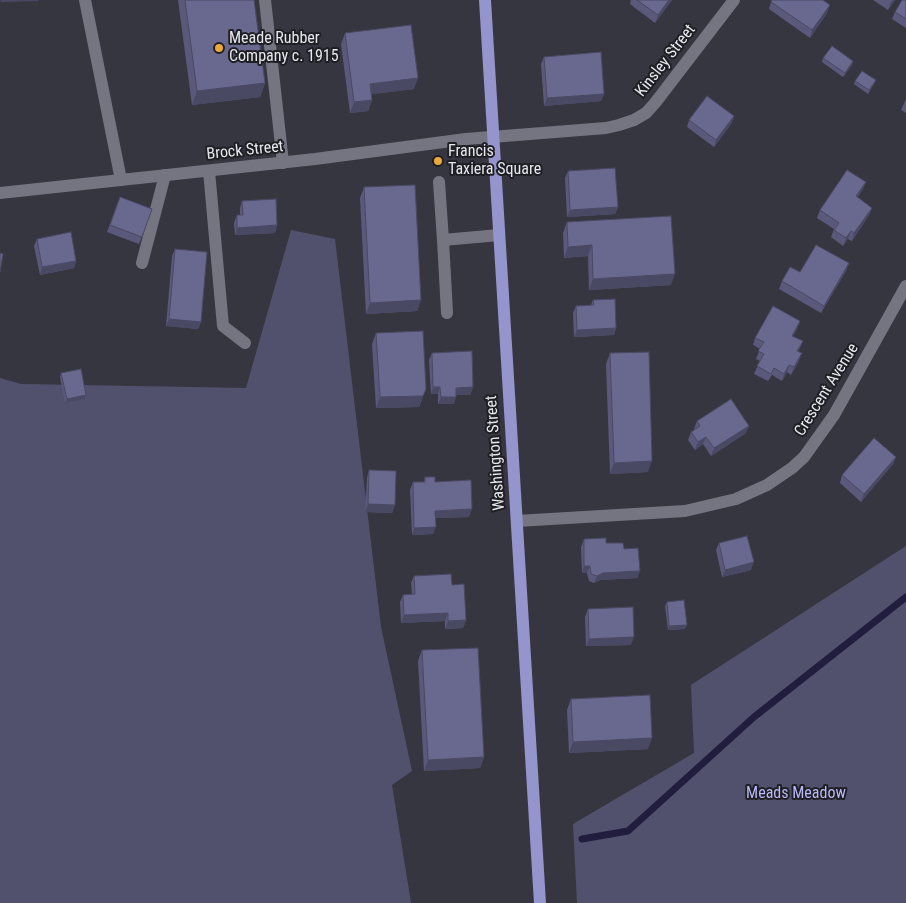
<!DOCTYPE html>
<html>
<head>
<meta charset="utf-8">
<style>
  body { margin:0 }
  canvas { display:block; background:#363641 }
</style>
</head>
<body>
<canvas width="906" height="903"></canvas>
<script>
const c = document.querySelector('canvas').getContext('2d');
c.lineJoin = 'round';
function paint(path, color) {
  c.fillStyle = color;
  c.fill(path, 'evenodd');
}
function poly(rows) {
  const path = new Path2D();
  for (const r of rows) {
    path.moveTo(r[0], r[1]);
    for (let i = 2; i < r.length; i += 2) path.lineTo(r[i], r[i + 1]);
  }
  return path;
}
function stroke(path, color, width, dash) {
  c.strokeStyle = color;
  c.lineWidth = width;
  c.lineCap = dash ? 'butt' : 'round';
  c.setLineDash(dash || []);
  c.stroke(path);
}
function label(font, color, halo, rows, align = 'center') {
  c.font = font + ' "Roboto Condensed",sans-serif';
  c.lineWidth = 4;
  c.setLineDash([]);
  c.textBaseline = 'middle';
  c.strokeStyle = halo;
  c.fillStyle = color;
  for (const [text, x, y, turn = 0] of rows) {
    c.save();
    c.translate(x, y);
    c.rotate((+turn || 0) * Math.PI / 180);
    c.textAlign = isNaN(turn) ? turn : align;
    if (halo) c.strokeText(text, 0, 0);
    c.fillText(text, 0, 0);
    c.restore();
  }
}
paint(poly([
  [291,230,335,239,381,627,412,771,392,785,411,903,0,903,0,378,21,384,246,388],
  [906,546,906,903,577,903,573,824,694,753,691,685]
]), '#52516d');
stroke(poly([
  [582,839,628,831,754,717,906,597]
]), '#201d3e', 7);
stroke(poly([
  [85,0,121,180],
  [265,0,283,163],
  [209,171,223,326,245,343],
  [439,182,443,240,499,235],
  [443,240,447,313],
  [142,263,165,175]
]), '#757582', 12);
stroke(poly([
  [0,193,315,159,466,139,606,128,619,125,634,120,646,113,655,103,734,0],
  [517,521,685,511,736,499,767,485,792,468,804,457,834,415,906,286]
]), '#757582', 12);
stroke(poly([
  [485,0,540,903]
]), '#9694cd', 12);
paint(poly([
  [178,0,254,0,265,83,260,97,192,105],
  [631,0,672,0,655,23,630,4],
  [873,0,895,0,888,10],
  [906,0,906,28,892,19,895,12],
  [771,2,827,13,810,38,769,9],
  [345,33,414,89,372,94,372,100,368,111,350,113,341,44],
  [544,57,604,94,601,101,544,106,541,64],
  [823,58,853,61,852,65,843,77,822,62],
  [876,80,874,84,868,94,854,84,855,81],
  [906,99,906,113,901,110],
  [734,116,731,124,714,147,687,127,689,120],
  [568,171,618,207,615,214,567,217,565,178],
  [364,187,421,300,417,311,366,314,360,198],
  [863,189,857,198,872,208,869,215,852,241,848,239,843,246,831,237,834,229,817,218,820,210],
  [120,197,152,209,139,244,107,232],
  [242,201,277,225,275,233,235,235,234,223,237,215,240,215,240,208],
  [567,222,671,285,589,290,588,256,564,258,563,233],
  [37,239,76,261,74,268,40,275,34,246],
  [175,249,201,322,198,329,166,326,172,256],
  [849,263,846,271,821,313,779,289,782,281,800,272],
  [593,300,616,328,614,335,574,337,573,313,576,306,591,305],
  [800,321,797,329,793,336,803,341,798,352,799,361,791,375,787,372,782,381,772,375,768,381,754,374,760,361,756,359,760,349,753,345,755,338],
  [376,333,422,400,419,407,376,408,372,344],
  [432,353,473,387,470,395,456,395,454,404,438,404,438,394,431,394,429,360],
  [610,353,648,472,610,474,606,364],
  [61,373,86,395,85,399,65,403,60,377],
  [697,421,746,433,711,456,703,444,695,450,688,440,691,432,695,430,694,429],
  [896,457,893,464,861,502,840,483,842,475],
  [369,470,395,505,392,513,365,512,367,478],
  [425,477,435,482,469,517,436,518,433,534,412,535,410,490,413,482,424,482],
  [584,539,606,543,624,549,640,571,637,578,600,580,594,583,589,581,587,573,582,573,581,547],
  [719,543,751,570,722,577,716,550],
  [414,576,452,585,466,620,463,628,445,629,445,621,401,623,400,602,403,595,412,594,411,583],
  [667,602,685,629,668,630,665,606],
  [588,609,631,645,586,646,585,617],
  [422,650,484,757,480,768,424,771,418,661],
  [571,699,648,749,569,753,567,710]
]), '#5a597b');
paint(poly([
  [1,0,38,0,38,1,0,2],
  [669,0,672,0,655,23,658,15],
  [893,0,895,0,888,10,891,2],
  [830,5,827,13,810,38,812,30],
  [853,61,852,65,843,77,845,73],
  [418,78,414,89,366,95,370,84],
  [265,83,260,97,192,105,197,91],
  [604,94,601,101,544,106,547,98],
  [372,100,368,111,350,113,354,102],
  [734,116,731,124,714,147,716,140],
  [866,182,863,189,853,204,856,196],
  [618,207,615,214,567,217,570,210],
  [872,208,869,215,852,241,854,233],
  [277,225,275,233,235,235,237,228],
  [851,231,848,239,843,246,846,238],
  [592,245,588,256,564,258,568,247],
  [76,261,74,268,40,275,42,267],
  [849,263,846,271,821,313,824,306],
  [675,274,671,285,589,290,593,279],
  [421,300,417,311,366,314,370,303],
  [169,319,201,322,198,329,166,326],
  [800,321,797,329,789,343,792,336],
  [616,328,614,335,574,337,577,330],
  [802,353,799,361,791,375,794,367],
  [789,365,787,372,782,381,784,374],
  [433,387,440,387,438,394,431,394],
  [473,387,470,395,453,395,456,388],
  [426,389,419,407,376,408,380,397],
  [86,395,85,399,65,403,67,399],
  [441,397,456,397,454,404,438,404],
  [749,426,746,433,711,456,714,448],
  [706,437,703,444,695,450,698,442],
  [896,457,893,464,861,502,864,494],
  [652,461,648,472,610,474,614,463],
  [368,504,395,505,392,513,365,512],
  [472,509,469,517,433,518,435,511],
  [436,527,433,534,412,535,414,528],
  [754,562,751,570,722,577,725,570],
  [584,566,590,566,587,573,582,573],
  [640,571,637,578,600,580,594,583,597,576,603,573],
  [448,613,445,621,401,623,404,615],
  [466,620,463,628,445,629,448,621],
  [687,625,685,629,668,630,669,626],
  [634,637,631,645,586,646,589,639],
  [652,738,648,749,569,753,573,742],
  [484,757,480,768,424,771,428,760]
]), '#4a4964');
const building = poly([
  [185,0,254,0,265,83,197,91,185,0],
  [637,0,669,0,658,15,637,0],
  [772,0,823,0,830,5,812,30,771,2,772,0],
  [902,0,906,0,906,19,895,12,902,0],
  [411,25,418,78,370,84,372,100,354,102,345,33,411,25],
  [832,46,853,61,845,73,823,58,832,46],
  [601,52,604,94,547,98,544,57,601,52],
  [862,71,876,80,869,90,855,81,862,71],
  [707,96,734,116,716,140,689,120,707,96],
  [615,168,618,207,570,210,568,171,615,168],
  [847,170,866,182,856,196,872,208,854,233,851,231,846,238,834,230,839,223,820,210,847,170],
  [415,185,421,300,370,303,364,187,415,185],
  [120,197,152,209,142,237,110,225,120,197],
  [276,199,277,225,237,228,237,215,243,215,242,201,276,199],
  [671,216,675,274,593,279,592,245,568,247,567,222,671,216],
  [71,232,76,261,42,267,37,239,71,232],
  [816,245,849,263,824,306,782,281,790,267,800,272,816,245],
  [175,249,207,252,201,322,169,319,175,249],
  [0,253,3,254,0,272,0,253],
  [615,299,616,328,577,330,576,306,594,305,593,300,615,299],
  [773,306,800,321,792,336,803,341,797,351,802,353,794,367,789,365,784,374,774,368,771,374,757,366,764,354,758,351,764,342,755,338,773,306],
  [423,331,426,389,423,396,380,397,376,333,423,331],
  [472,351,473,387,456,388,456,397,441,397,440,387,433,387,432,353,472,351],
  [649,352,652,461,614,463,610,353,649,352],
  [81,369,86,395,67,399,61,373,81,369],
  [731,399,749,426,714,448,706,437,698,442,691,432,700,426,697,421,731,399],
  [874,438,896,457,864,494,842,475,874,438],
  [369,470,396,471,395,505,368,504,369,470],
  [425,477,435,477,435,482,471,480,472,509,435,511,436,527,414,528,413,482,425,482,425,477],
  [747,536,754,562,725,570,719,543,747,536],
  [606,538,606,543,623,543,624,549,638,548,640,571,603,573,597,576,591,574,590,566,584,566,584,539,606,538],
  [451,574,452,585,464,584,466,620,448,621,448,613,404,615,403,595,415,594,414,576,451,574],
  [684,600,687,625,669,626,667,602,684,600],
  [633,607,634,637,589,639,588,609,633,607],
  [478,648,484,757,428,760,422,650,478,648],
  [650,695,652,738,573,742,571,699,650,695]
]);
paint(building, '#69688f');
stroke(building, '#4a4964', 1);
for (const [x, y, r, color] of [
  [219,48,5,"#eca93a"],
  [438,161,5,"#eca93a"]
]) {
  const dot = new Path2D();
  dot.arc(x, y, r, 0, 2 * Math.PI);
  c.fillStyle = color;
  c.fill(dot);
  stroke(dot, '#1e1e23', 2);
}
label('16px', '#e7e8ef', '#1e1e23', [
  ["Meade Rubber",229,39],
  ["Company c. 1915",229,57],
  ["Francis",448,152],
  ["Taxiera Square",448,170]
], 'left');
label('16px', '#e7e8ef', '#1e1e23', [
  ["Kinsley Street",666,61,-52],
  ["Brock Street",245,151,-6],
  ["Crescent Avenue",827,390,-58],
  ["Washington Street",496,453,-94]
]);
label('16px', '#bab9f9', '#1e1e23', [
  ["Meads Meadow",796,794]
]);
</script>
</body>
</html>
